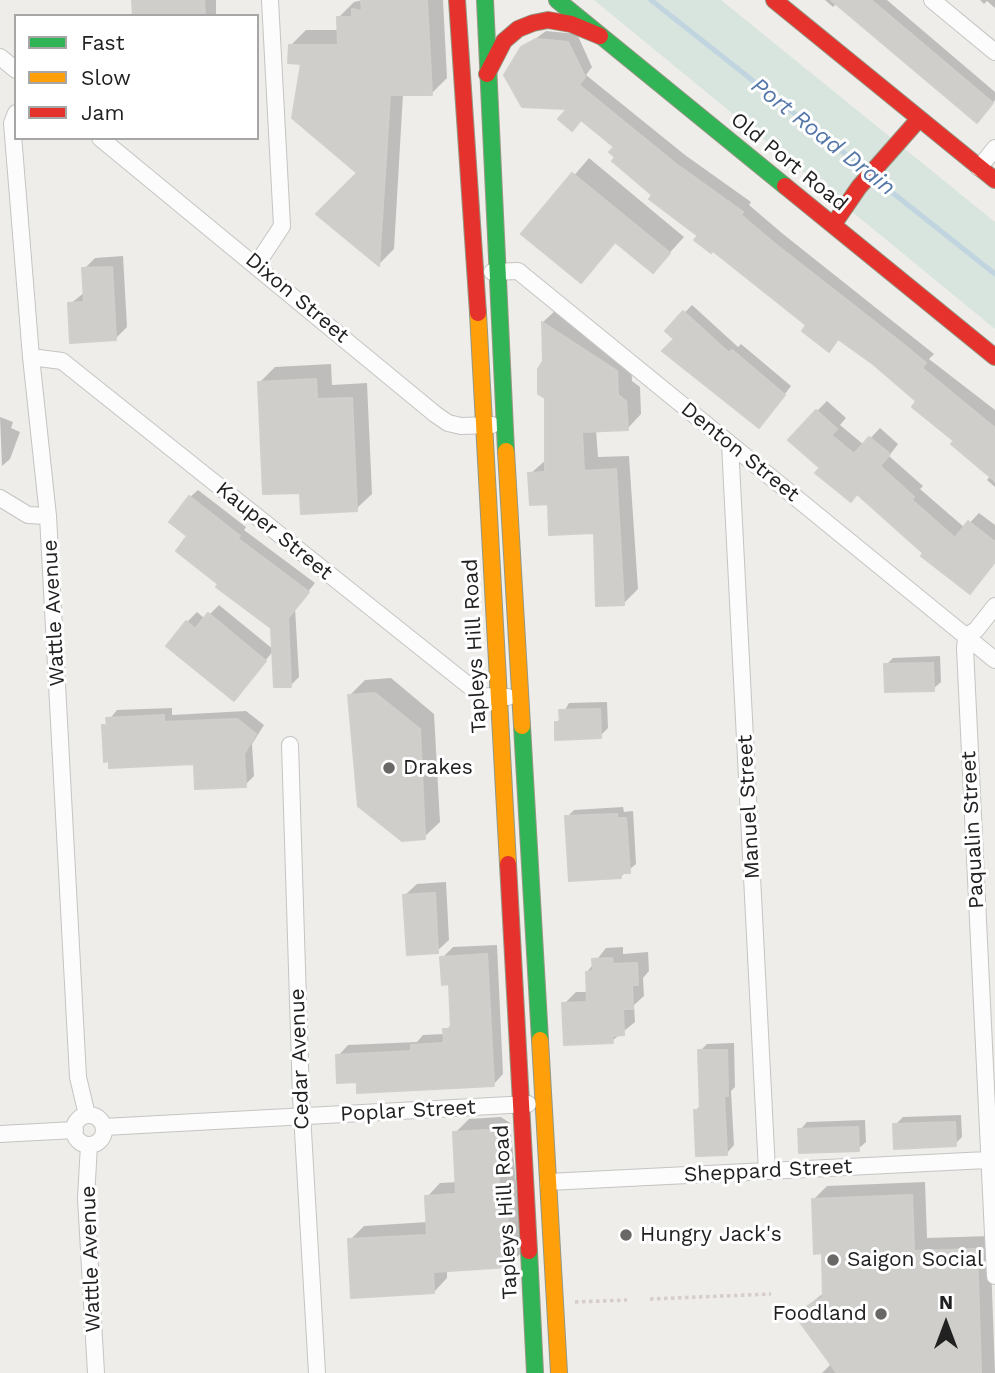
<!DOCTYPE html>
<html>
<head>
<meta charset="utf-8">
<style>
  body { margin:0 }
  #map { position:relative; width:995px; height:1373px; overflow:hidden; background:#eeedea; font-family:"Work Sans",sans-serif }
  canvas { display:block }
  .legend { position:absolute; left:14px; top:14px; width:245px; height:126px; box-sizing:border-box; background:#fff; border:2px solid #a6a6a6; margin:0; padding:9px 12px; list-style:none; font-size:21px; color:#212121 }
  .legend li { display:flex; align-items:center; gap:14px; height:35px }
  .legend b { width:35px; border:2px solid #a6a6a6 }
  .north { position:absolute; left:911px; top:1289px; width:70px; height:70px; -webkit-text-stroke:5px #fff; paint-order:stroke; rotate:0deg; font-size:19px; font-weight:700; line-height:28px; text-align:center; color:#212121 }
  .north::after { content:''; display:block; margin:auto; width:24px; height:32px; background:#212121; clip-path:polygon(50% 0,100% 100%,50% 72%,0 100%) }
</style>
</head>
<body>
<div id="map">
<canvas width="995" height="1373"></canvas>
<ul class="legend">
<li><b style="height:9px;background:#30b455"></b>Fast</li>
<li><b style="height:9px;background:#ff9f0a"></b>Slow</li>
<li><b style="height:9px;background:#e5322d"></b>Jam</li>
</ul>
<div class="north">N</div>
</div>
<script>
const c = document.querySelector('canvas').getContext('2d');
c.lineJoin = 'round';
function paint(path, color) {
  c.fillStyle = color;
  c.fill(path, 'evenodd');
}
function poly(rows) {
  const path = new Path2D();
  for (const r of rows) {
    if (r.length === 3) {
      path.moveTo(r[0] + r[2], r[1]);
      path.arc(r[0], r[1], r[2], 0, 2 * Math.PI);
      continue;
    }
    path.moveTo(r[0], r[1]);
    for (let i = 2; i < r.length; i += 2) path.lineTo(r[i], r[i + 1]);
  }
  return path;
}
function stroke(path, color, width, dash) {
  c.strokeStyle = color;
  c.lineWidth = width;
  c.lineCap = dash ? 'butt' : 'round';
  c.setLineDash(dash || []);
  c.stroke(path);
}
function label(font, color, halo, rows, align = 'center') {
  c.font = font + ' "Work Sans",sans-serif';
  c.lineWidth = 6;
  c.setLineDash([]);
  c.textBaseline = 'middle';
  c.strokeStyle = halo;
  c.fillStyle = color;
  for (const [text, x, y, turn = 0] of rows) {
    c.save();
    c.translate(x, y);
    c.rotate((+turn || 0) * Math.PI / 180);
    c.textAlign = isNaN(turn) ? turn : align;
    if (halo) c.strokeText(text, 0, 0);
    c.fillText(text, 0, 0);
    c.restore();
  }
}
paint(poly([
  [594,0,721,0,995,222,995,329]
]), '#d8e4de');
paint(poly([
  [134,0,216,0,216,16,134,16],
  [363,0,443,0,447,78,431,94,403,94,394,249,379,264,359,173,303,62,290,46,306,30,339,30,338,18,354,2],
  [825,0,887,0,995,92,995,100,984,114,837,3,833,7],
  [980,0,995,0,995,8,987,1,984,4],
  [546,31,577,34,592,67,586,75,685,155,751,202,749,205,783,234,934,354,929,359,995,410,995,487,987,480,991,475,919,401,874,363,839,338,828,349,809,325,713,249,654,195,618,157,616,146,571,107,528,44],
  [589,158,684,237,653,271,617,241,581,281,524,234],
  [123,256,127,327,115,339,70,304,85,292,84,269,95,258],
  [692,305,738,347,741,344,791,386,766,419,667,331],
  [557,309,631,357,632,381,640,387,641,414,627,429,596,430,598,457,629,456,638,589,623,604,595,532,549,502,530,474,547,459,543,322],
  [331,364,332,385,367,383,372,494,356,509,260,382,275,367],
  [827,401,846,418,840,425,864,445,880,428,898,444,889,456,923,486,920,489,965,528,979,513,995,525,995,562,925,553,858,492,822,468,817,411],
  [0,417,13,422,11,428,20,432,10,459,2,466],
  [198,490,246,527,244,530,315,583,295,608,299,677,291,685,274,650,243,688,187,622,197,612,205,619,219,605,274,650,273,627,220,584,190,536,190,497],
  [940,656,941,682,933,689,886,665,893,658],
  [391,678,434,714,440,822,424,837,350,695,365,680],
  [607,702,608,728,600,736,557,723,569,703],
  [172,708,172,715,246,711,264,725,252,744,254,776,245,785,104,726,117,710],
  [623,807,624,812,633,811,636,864,620,877,567,817,574,810],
  [446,882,449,940,437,951,405,895,417,884],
  [497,945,503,1074,493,1085,359,1080,338,1056,348,1045,417,1042,423,1035,445,1034,452,1022,450,982,442,958,453,947],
  [623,947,623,954,648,952,649,971,643,978,644,996,634,1005,635,1022,612,1041,564,1004,576,992,588,992,587,972,606,948],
  [734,1043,735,1087,731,1091,734,1145,727,1153,695,1111,701,1105,700,1051,707,1044],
  [961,1115,962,1137,955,1144,895,1125,903,1117],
  [501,1117,510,1123,523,1251,509,1265,447,1269,447,1278,434,1292,350,1240,364,1226,428,1222,427,1197,440,1183,458,1182,455,1133,469,1119],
  [865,1120,866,1142,858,1149,800,1130,807,1122],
  [925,1182,927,1238,990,1236,995,1373,822,1373,832,1363,797,1314,825,1292,823,1252,814,1199,827,1186]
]), '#0003');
stroke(poly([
  [651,0,867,171],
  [874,178,995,274]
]), '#c0d5df', 5);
const building = poly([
  [132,0,204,0,205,16,133,16,132,0],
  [361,0,427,0,432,95,390,95,379,266,316,214,357,173,292,118,301,64,288,63,289,45,338,45,337,17,352,17,352,9,362,11,361,0],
  [831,0,871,0,993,103,977,123,831,0],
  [536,39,568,42,585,77,579,85,676,164,743,212,741,215,774,243,903,344,926,363,922,368,995,428,995,481,951,444,954,441,912,407,916,401,873,364,838,339,829,352,802,331,806,325,713,251,711,253,694,240,698,236,649,199,652,195,612,161,615,157,609,152,614,147,581,120,572,131,558,119,567,109,522,107,504,75,521,47,536,39],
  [572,173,670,253,653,273,615,242,581,283,521,234,572,173],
  [112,267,116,340,70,343,68,303,84,302,82,268,112,267],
  [683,311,729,353,732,350,785,395,759,428,662,351,674,339,665,331,683,311],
  [542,322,617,371,618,395,626,401,628,430,582,432,584,471,616,469,624,605,596,606,594,533,549,535,548,504,530,505,528,473,545,472,545,398,538,394,538,369,543,361,542,322],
  [316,379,317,399,352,398,357,511,301,514,300,493,263,494,258,382,316,379],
  [816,410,837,429,831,435,854,454,869,437,890,454,880,466,914,497,912,500,955,538,968,521,995,542,995,562,970,594,921,556,923,553,857,494,851,502,815,473,820,468,788,440,816,410],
  [189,496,240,536,237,538,309,592,288,618,291,687,274,687,271,628,216,587,218,584,176,551,187,536,169,522,189,496],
  [208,613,266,661,234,701,166,646,186,621,195,629,208,613],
  [933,663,934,691,885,692,884,664,933,663],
  [375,693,420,729,425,839,402,841,358,806,348,695,375,693],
  [600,709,601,738,555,740,555,722,560,722,559,710,600,709],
  [164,715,164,722,237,719,256,734,244,754,246,787,195,789,194,764,109,768,109,761,104,762,102,725,107,725,106,718,164,715],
  [617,814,617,818,626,818,630,873,620,873,621,878,569,881,565,816,617,814],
  [435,893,438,953,407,955,403,895,435,893],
  [487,954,494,1086,357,1093,357,1082,337,1083,336,1055,411,1051,411,1045,444,1043,443,1029,451,1029,449,984,442,985,440,957,487,954],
  [612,958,613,964,637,963,638,985,632,985,633,1009,623,1009,624,1035,612,1036,613,1043,564,1045,562,1003,587,1002,586,972,593,971,592,959,612,958],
  [698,1050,727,1050,728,1096,724,1096,727,1155,696,1156,694,1110,700,1110,698,1050],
  [955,1122,956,1146,894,1149,893,1124,955,1122],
  [858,1127,859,1151,799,1153,798,1129,858,1127],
  [487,1130,497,1137,499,1191,506,1191,510,1267,433,1272,434,1293,351,1298,348,1239,427,1235,425,1196,456,1194,453,1132,487,1130],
  [912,1195,914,1251,977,1249,981,1373,837,1373,794,1314,823,1297,822,1253,814,1254,812,1199,912,1195]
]);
paint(building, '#cfcecb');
stroke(building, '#d1cfcb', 2);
const street = poly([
  [932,0,995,52],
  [0,57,16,70],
  [16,113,12,123,31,357,48,516,78,1077,87,1115],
  [100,138,435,414,448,423,461,426,492,425],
  [979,168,995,148],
  [257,264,282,226,270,0],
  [492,272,518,271,995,660],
  [31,357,62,361,478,693,483,696,508,697],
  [730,444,767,1171],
  [0,498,28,515,48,516],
  [995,606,976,630,966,636,965,648,995,1276],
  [290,745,301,1097,317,1373],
  [89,1130,15],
  [104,1127,528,1104],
  [0,1134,75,1130],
  [89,1145,86,1198,96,1373],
  [548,1182,987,1160]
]);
const fast = poly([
  [485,0,506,451],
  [557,0,785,186],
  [522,726,540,1040],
  [529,1251,535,1373]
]);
const slow = poly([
  [478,313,508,864],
  [506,451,522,726],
  [540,1040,559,1373]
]);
const jam = poly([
  [457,0,478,313],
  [774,0,995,180],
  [487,74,504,41,518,29,533,23,548,20,571,24,600,36],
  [785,186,995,357],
  [833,225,859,187,919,119],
  [508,864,529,1251]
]);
stroke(street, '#c4c4c2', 18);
stroke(fast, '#949783', 18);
stroke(slow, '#949783', 18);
stroke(jam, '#949783', 18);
stroke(poly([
  [650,1299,771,1294],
  [575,1302,627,1300]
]), '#d6ccca', 3.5, [3.5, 3.5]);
stroke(street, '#fcfcfc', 16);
stroke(fast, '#30b455', 16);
stroke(slow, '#ff9f0a', 16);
stroke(jam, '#e5322d', 16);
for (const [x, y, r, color] of [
  [389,768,7,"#696867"],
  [626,1235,7,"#696867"],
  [833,1260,7,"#696867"],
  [881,1314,7,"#696867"]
]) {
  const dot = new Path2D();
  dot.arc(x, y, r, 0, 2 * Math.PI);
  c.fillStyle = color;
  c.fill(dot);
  stroke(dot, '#fff', 2.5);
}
label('21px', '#212121', '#fff', [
  ["Old Port Road",789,162,39],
  ["Dixon Street",297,298,40],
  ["Denton Street",740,452,39],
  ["Kauper Street",274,531,39],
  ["Wattle Avenue",54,613,-93],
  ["Tapleys Hill Road",475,646,-93],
  ["Manuel Street",749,807,-93],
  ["Paqualin Street",973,830,-93],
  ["Cedar Avenue",300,1059,-92],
  ["Poplar Street",408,1111,-3],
  ["Sheppard Street",768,1171,-3],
  ["Tapleys Hill Road",506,1212,-93],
  ["Wattle Avenue",91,1259,-92]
]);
label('21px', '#212121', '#fff', [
  ["Drakes",403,768],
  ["Hungry Jack's",640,1235],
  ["Saigon Social",847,1260],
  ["Foodland",867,1314,"right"]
], 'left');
label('italic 23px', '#5477a9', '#fff', [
  ["Port Road Drain",823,137,38]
]);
</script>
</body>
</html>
